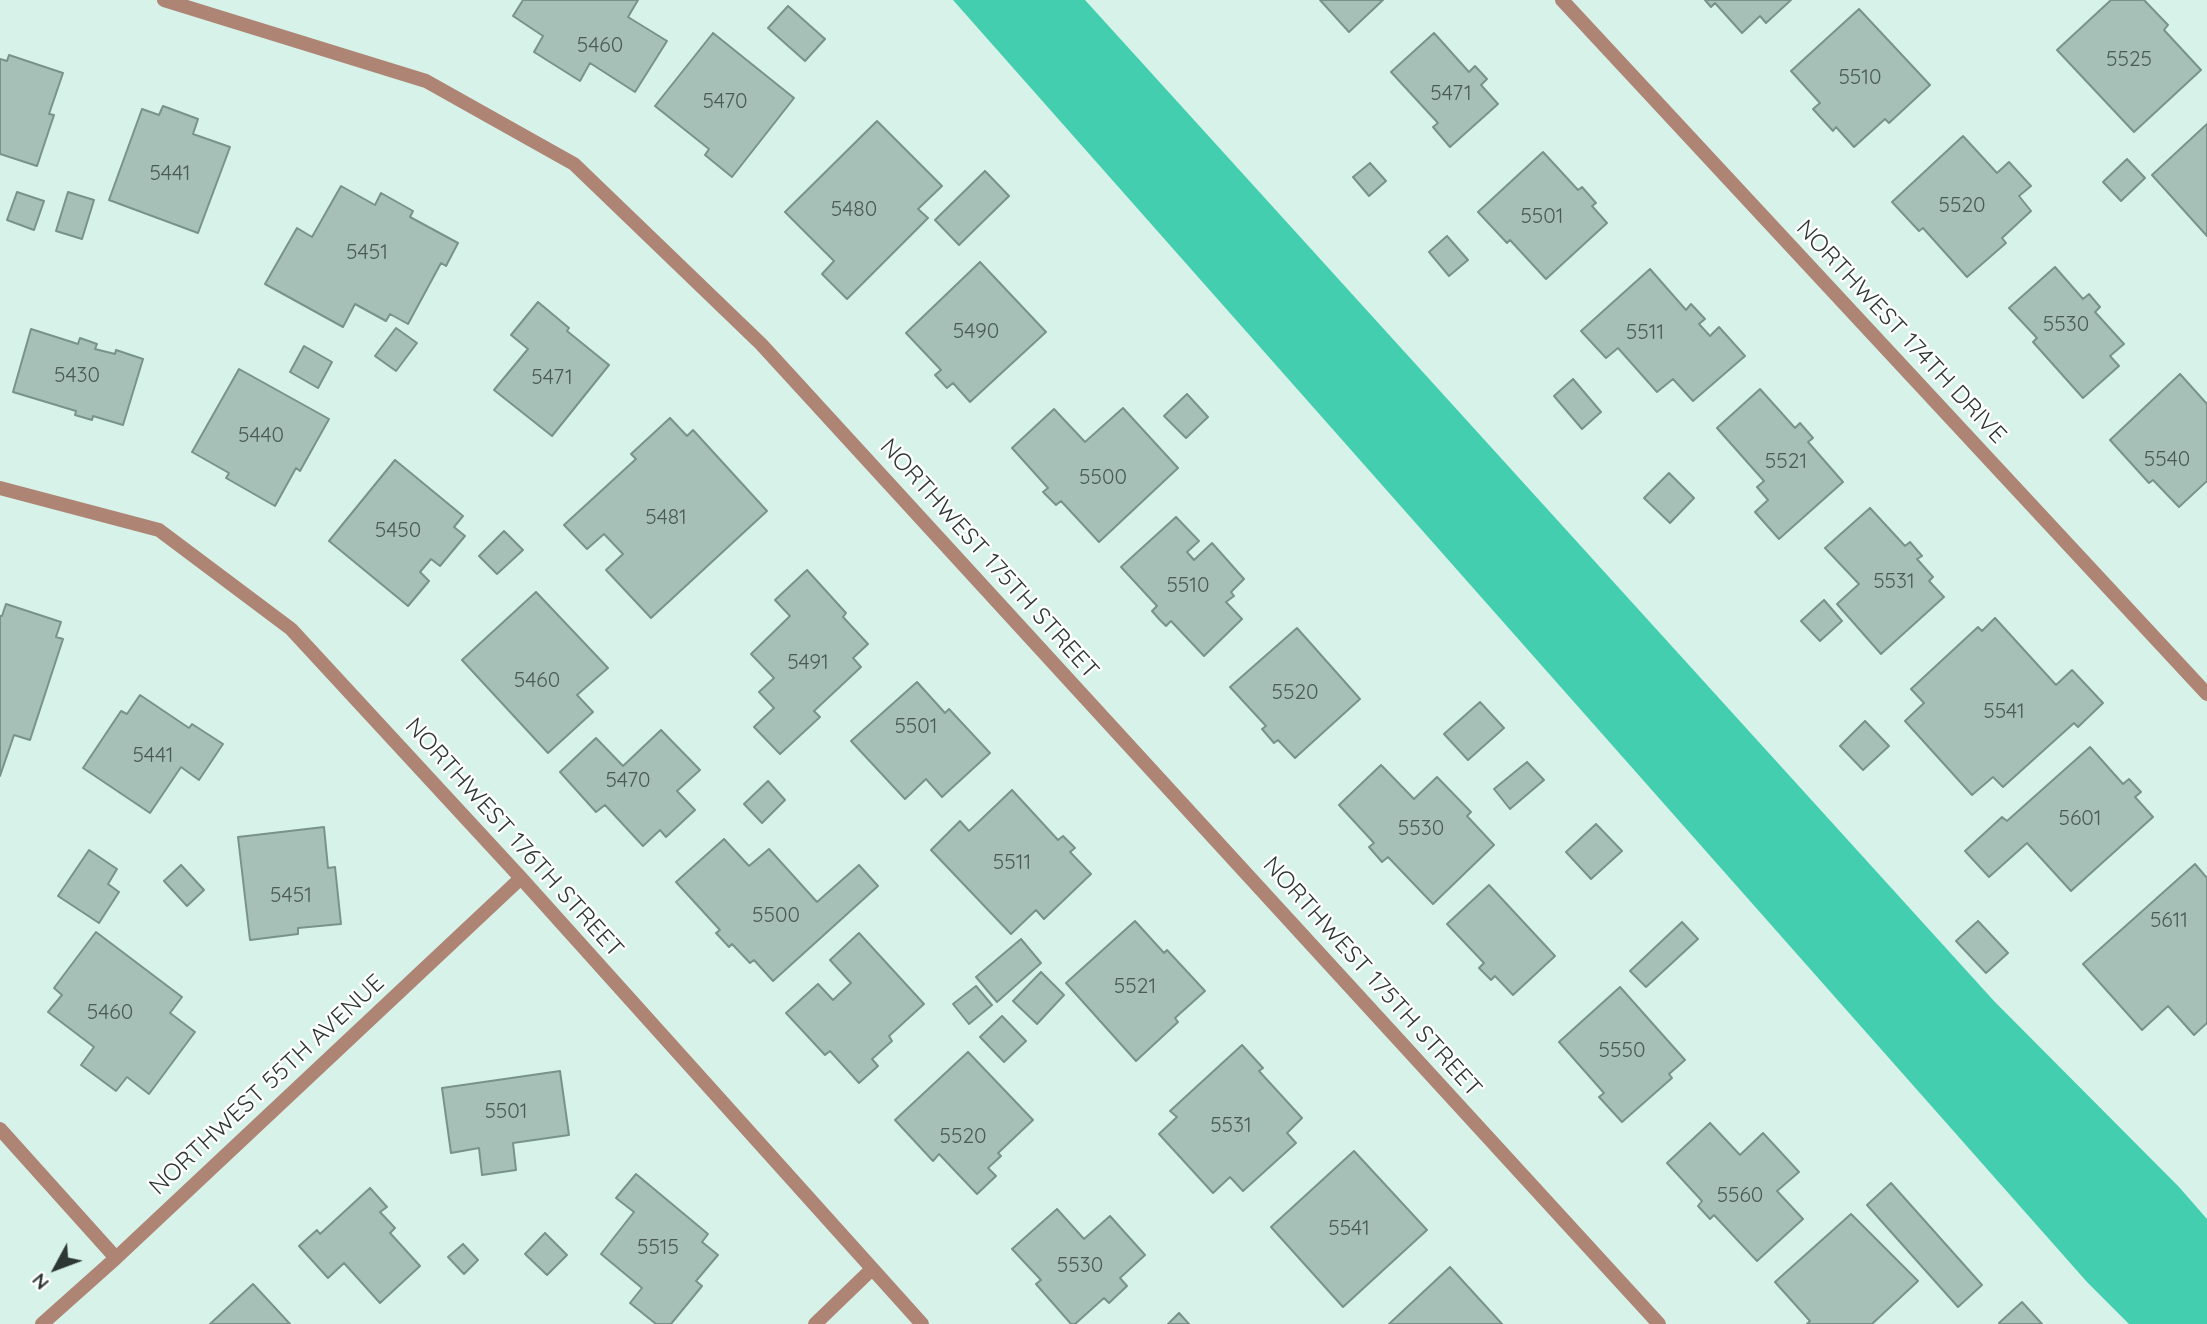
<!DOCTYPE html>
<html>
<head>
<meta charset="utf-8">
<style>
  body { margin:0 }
  #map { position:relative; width:2207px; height:1324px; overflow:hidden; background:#d7f2e9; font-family:Quicksand,sans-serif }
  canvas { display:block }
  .north { position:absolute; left:21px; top:1233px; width:70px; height:70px; -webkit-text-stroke:5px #fff; paint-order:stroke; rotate:229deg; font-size:19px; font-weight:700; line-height:28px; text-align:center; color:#2d3835 }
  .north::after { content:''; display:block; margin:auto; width:24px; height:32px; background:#2d3835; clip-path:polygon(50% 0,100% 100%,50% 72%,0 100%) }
</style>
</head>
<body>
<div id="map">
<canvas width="2207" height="1324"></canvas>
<div class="north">N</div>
</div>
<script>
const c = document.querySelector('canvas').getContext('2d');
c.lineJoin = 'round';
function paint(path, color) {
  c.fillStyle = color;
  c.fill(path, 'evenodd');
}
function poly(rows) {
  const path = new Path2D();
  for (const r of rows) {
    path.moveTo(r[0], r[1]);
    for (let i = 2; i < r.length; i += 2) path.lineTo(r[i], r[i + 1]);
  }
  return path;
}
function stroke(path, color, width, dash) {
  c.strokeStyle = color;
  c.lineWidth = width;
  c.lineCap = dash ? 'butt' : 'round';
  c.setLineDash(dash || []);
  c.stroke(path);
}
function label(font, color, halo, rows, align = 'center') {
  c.font = font + ' Quicksand,sans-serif';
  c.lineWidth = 5;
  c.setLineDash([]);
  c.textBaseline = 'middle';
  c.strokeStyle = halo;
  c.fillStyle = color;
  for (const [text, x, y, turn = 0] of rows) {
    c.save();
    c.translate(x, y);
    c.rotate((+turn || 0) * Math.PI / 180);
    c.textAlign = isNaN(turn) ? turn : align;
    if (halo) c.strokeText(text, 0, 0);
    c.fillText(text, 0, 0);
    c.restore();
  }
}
paint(poly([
  [953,0,1085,0,1994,1001,2179,1187,2207,1219,2207,1324,2129,1324,2087,1282]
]), '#43cfaf');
const building = poly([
  [523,0,638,0,628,17,667,41,635,92,590,63,580,81,534,52,543,36,513,16,523,0],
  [1320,0,1383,0,1349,32,1320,0],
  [1705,0,1791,0,1766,23,1760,16,1742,33,1715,3,1711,7,1705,0],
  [2111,0,2144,0,2168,25,2164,30,2201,70,2134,132,2057,50,2111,0],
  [788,6,825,39,805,61,768,28,788,6],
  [1859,9,1930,85,1889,123,1885,119,1854,147,1836,127,1833,131,1813,109,1820,103,1791,71,1859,9],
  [713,33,794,98,732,177,705,155,709,149,655,106,713,33],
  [1434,33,1469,72,1475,66,1487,79,1481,85,1498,104,1450,147,1433,127,1438,123,1391,72,1434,33],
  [9,55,63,73,49,114,54,115,37,166,0,154,0,59,7,61,9,55],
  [163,106,198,119,193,134,230,147,198,233,109,200,142,109,159,115,163,106],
  [877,121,942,186,918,209,928,218,847,299,822,274,834,261,785,212,877,121],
  [2207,124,2207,236,2152,175,2207,124],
  [1963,136,1997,173,2009,162,2031,186,2019,196,2031,211,2002,238,2006,243,1967,277,1923,228,1919,231,1892,202,1963,136],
  [1543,152,1578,190,1582,187,1596,203,1592,206,1607,223,1546,279,1510,240,1507,243,1478,212,1543,152],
  [2127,159,2145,178,2121,201,2103,182,2127,159],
  [1370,163,1386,181,1369,196,1353,177,1370,163],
  [985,171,1009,196,959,245,935,220,985,171],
  [341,186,375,205,381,193,413,211,410,217,458,243,446,266,441,263,408,324,390,314,386,321,355,304,343,327,265,284,297,228,312,237,341,186],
  [17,192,44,201,34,230,7,220,17,192],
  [68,192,94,200,82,239,56,231,68,192],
  [1447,236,1468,260,1449,276,1429,252,1447,236],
  [980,262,1046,332,970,402,953,383,947,388,935,375,941,370,906,333,980,262],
  [2055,267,2083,299,2089,294,2100,307,2095,312,2124,344,2110,356,2119,366,2083,398,2033,342,2037,338,2009,308,2055,267],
  [1650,269,1686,310,1691,304,1705,319,1699,324,1710,336,1719,327,1745,356,1693,401,1673,379,1657,392,1618,348,1606,358,1581,331,1650,269],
  [538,302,569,328,567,331,609,365,552,436,494,390,528,349,511,335,538,302],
  [396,328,417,343,396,371,375,356,396,328],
  [31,329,78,344,80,338,97,344,95,349,115,354,116,350,143,359,123,425,93,416,92,420,75,415,76,411,13,392,31,329],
  [304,346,332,362,318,388,290,372,304,346],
  [239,369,329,419,300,471,296,468,275,506,226,478,229,473,192,452,239,369],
  [2180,374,2207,404,2207,481,2179,507,2153,480,2149,483,2110,440,2180,374],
  [1573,379,1601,412,1582,429,1554,396,1573,379],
  [1760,389,1795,428,1800,423,1813,438,1808,442,1843,482,1779,539,1755,512,1768,500,1757,487,1764,481,1717,428,1760,389],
  [1187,394,1208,417,1186,438,1164,416,1187,394],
  [1123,408,1178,468,1099,542,1061,501,1056,505,1043,492,1048,488,1012,448,1054,409,1085,442,1123,408],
  [670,418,687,436,693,430,767,511,651,618,606,570,623,554,604,534,587,549,564,525,636,459,631,454,670,418],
  [395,460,463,516,454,527,465,536,440,566,431,559,420,572,429,581,408,606,329,541,395,460],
  [1669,473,1694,498,1670,523,1644,498,1669,473],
  [1870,508,1905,546,1910,542,1922,556,1917,559,1933,577,1929,581,1944,597,1881,654,1837,604,1859,584,1825,548,1870,508],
  [1176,517,1199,541,1187,552,1194,560,1212,543,1244,579,1231,592,1234,596,1226,602,1242,619,1204,656,1171,621,1166,626,1159,619,1152,611,1157,606,1121,567,1176,517],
  [504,531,523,550,497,574,479,556,504,531],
  [807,570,846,613,843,617,868,644,853,658,861,667,814,711,820,717,780,754,754,727,774,708,759,692,774,678,751,654,790,616,775,600,807,570],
  [536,592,608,668,577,695,593,712,548,753,462,660,536,592],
  [1824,600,1842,621,1820,641,1801,621,1824,600],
  [6,604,61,622,56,637,63,639,30,740,14,735,0,776,0,616,2,616,6,604],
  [1995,618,2056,685,2072,670,2103,703,2078,727,2074,723,2003,787,1993,777,1972,795,1905,721,1924,703,1911,689,1978,627,1982,631,1995,618],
  [1297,628,1360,699,1295,758,1278,740,1274,743,1262,729,1266,726,1230,687,1297,628],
  [917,682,945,713,949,709,990,753,942,797,926,779,905,799,851,741,917,682],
  [140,695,189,728,192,724,223,744,199,780,181,767,150,813,83,768,121,711,127,714,140,695],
  [1480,702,1504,728,1468,760,1444,734,1480,702],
  [1865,721,1889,746,1863,770,1840,746,1865,721],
  [661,730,700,770,677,791,695,810,666,837,660,830,643,846,605,805,596,812,560,772,596,738,623,766,661,730],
  [2090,747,2123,784,2129,779,2141,792,2135,797,2153,817,2071,891,2027,843,1989,877,1965,851,2002,817,2007,821,2090,747],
  [1527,762,1544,780,1510,809,1494,789,1527,762],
  [1381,765,1414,799,1437,777,1471,812,1467,816,1494,845,1433,904,1388,857,1382,862,1369,847,1374,843,1339,805,1381,765],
  [768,781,785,800,762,823,744,804,768,781],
  [1012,790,1058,840,1063,836,1075,848,1070,852,1091,874,1044,919,1036,910,1011,934,931,850,960,821,969,831,1012,790],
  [1596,824,1622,851,1591,879,1566,852,1596,824],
  [324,827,328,868,335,867,341,924,298,928,298,934,250,940,238,837,324,827],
  [724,839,749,866,769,849,817,902,859,865,878,886,773,981,754,960,750,963,732,944,729,947,716,933,720,930,676,882,724,839],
  [89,850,117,869,108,884,119,892,99,923,58,896,89,850],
  [2195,864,2207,878,2207,1023,2194,1035,2168,1006,2142,1030,2083,964,2195,864],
  [181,865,204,890,187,906,164,881,181,865],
  [1489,885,1555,956,1513,995,1495,976,1491,980,1479,968,1484,963,1447,924,1489,885],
  [1135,921,1164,953,1167,950,1205,991,1175,1018,1178,1022,1136,1061,1066,983,1135,921],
  [1978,921,2008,953,1986,973,1956,941,1978,921],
  [1682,922,1698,939,1646,987,1630,971,1682,922],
  [96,932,182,997,170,1013,195,1032,149,1094,127,1077,116,1091,81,1065,94,1047,48,1012,62,995,54,988,96,932],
  [859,933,924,1004,889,1036,892,1041,872,1059,878,1066,859,1083,830,1051,825,1055,786,1013,818,984,833,1000,851,983,830,960,859,933],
  [1021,939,1041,963,997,1002,976,977,1021,939],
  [1041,972,1064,995,1037,1024,1013,1001,1041,972],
  [976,986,992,1005,969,1024,953,1004,976,986],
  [1620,987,1685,1060,1669,1074,1672,1078,1622,1122,1599,1097,1604,1093,1559,1042,1620,987],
  [1002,1016,1026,1041,1004,1062,980,1037,1002,1016],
  [1242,1045,1263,1068,1259,1071,1302,1118,1287,1133,1296,1143,1243,1191,1230,1177,1213,1193,1159,1134,1177,1117,1170,1111,1242,1045],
  [968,1052,1033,1120,998,1153,1001,1156,988,1168,996,1176,977,1194,939,1154,933,1161,895,1120,968,1052],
  [560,1071,569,1135,513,1143,516,1170,482,1175,479,1148,451,1153,442,1088,560,1071],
  [1710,1123,1740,1155,1763,1133,1799,1172,1777,1191,1803,1219,1757,1261,1714,1215,1710,1219,1698,1206,1702,1201,1667,1163,1710,1123],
  [1354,1151,1427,1230,1343,1307,1271,1227,1354,1151],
  [636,1174,708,1234,702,1242,718,1255,696,1281,702,1286,671,1324,656,1324,630,1303,642,1288,601,1254,634,1212,616,1198,636,1174],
  [1891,1183,1982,1285,1958,1307,1867,1205,1891,1183],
  [370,1188,387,1207,380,1212,395,1228,390,1233,420,1266,380,1303,344,1263,328,1278,299,1246,317,1230,320,1234,370,1188],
  [1057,1209,1084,1239,1110,1216,1145,1255,1120,1278,1127,1286,1109,1303,1104,1298,1075,1324,1071,1324,1036,1284,1041,1280,1012,1249,1057,1209],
  [1851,1214,1918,1281,1872,1324,1807,1324,1810,1321,1775,1282,1851,1214],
  [545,1233,567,1255,547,1275,525,1254,545,1233],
  [463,1244,478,1260,464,1274,448,1257,463,1244],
  [1450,1267,1502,1324,1389,1324,1450,1267],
  [253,1284,290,1324,210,1324,253,1284],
  [2022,1302,2042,1324,2001,1324,1999,1323,2022,1302],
  [1179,1313,1189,1324,1168,1324,1179,1313]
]);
paint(building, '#a6c0b8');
stroke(building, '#79928a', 2);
stroke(poly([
  [164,0,426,81,574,164,761,344,1659,1324],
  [1562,0,2207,694],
  [0,488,159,530,291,629,521,878,922,1324],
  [0,1129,116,1258],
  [42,1324,116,1258,521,878],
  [815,1324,872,1269]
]), '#ae8474', 14);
label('21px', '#4b5a56', null, [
  ["5460",600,46],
  ["5525",2129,60],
  ["5510",1860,78],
  ["5471",1451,94],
  ["5470",725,102],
  ["5441",170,174],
  ["5520",1962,206],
  ["5480",854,210],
  ["5501",1542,217],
  ["5451",367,253],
  ["5530",2066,325],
  ["5490",976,332],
  ["5511",1645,333],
  ["5430",77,376],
  ["5471",552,378],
  ["5440",261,436],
  ["5540",2167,460],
  ["5521",1786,462],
  ["5500",1103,478],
  ["5481",666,518],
  ["5450",398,531],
  ["5531",1894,582],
  ["5510",1188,586],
  ["5491",808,663],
  ["5460",537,681],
  ["5520",1295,693],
  ["5541",2004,712],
  ["5501",916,727],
  ["5441",153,756],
  ["5470",628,781],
  ["5601",2080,819],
  ["5530",1421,829],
  ["5511",1012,863],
  ["5451",291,896],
  ["5500",776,916],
  ["5611",2169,921],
  ["5521",1135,987],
  ["5460",110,1013],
  ["5550",1622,1051],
  ["5501",506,1112],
  ["5531",1231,1126],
  ["5520",963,1137],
  ["5560",1740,1196],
  ["5541",1349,1229],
  ["5515",658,1248],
  ["5530",1080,1266]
]);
label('24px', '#2d3835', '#fff', [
  ["NORTHWEST 174TH DRIVE",1901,332,47],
  ["NORTHWEST 175TH STREET",989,559,48],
  ["NORTHWEST 176TH STREET",514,838,48],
  ["NORTHWEST 175TH STREET",1372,977,48],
  ["NORTHWEST 55TH AVENUE",267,1085,-43]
]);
</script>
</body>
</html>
